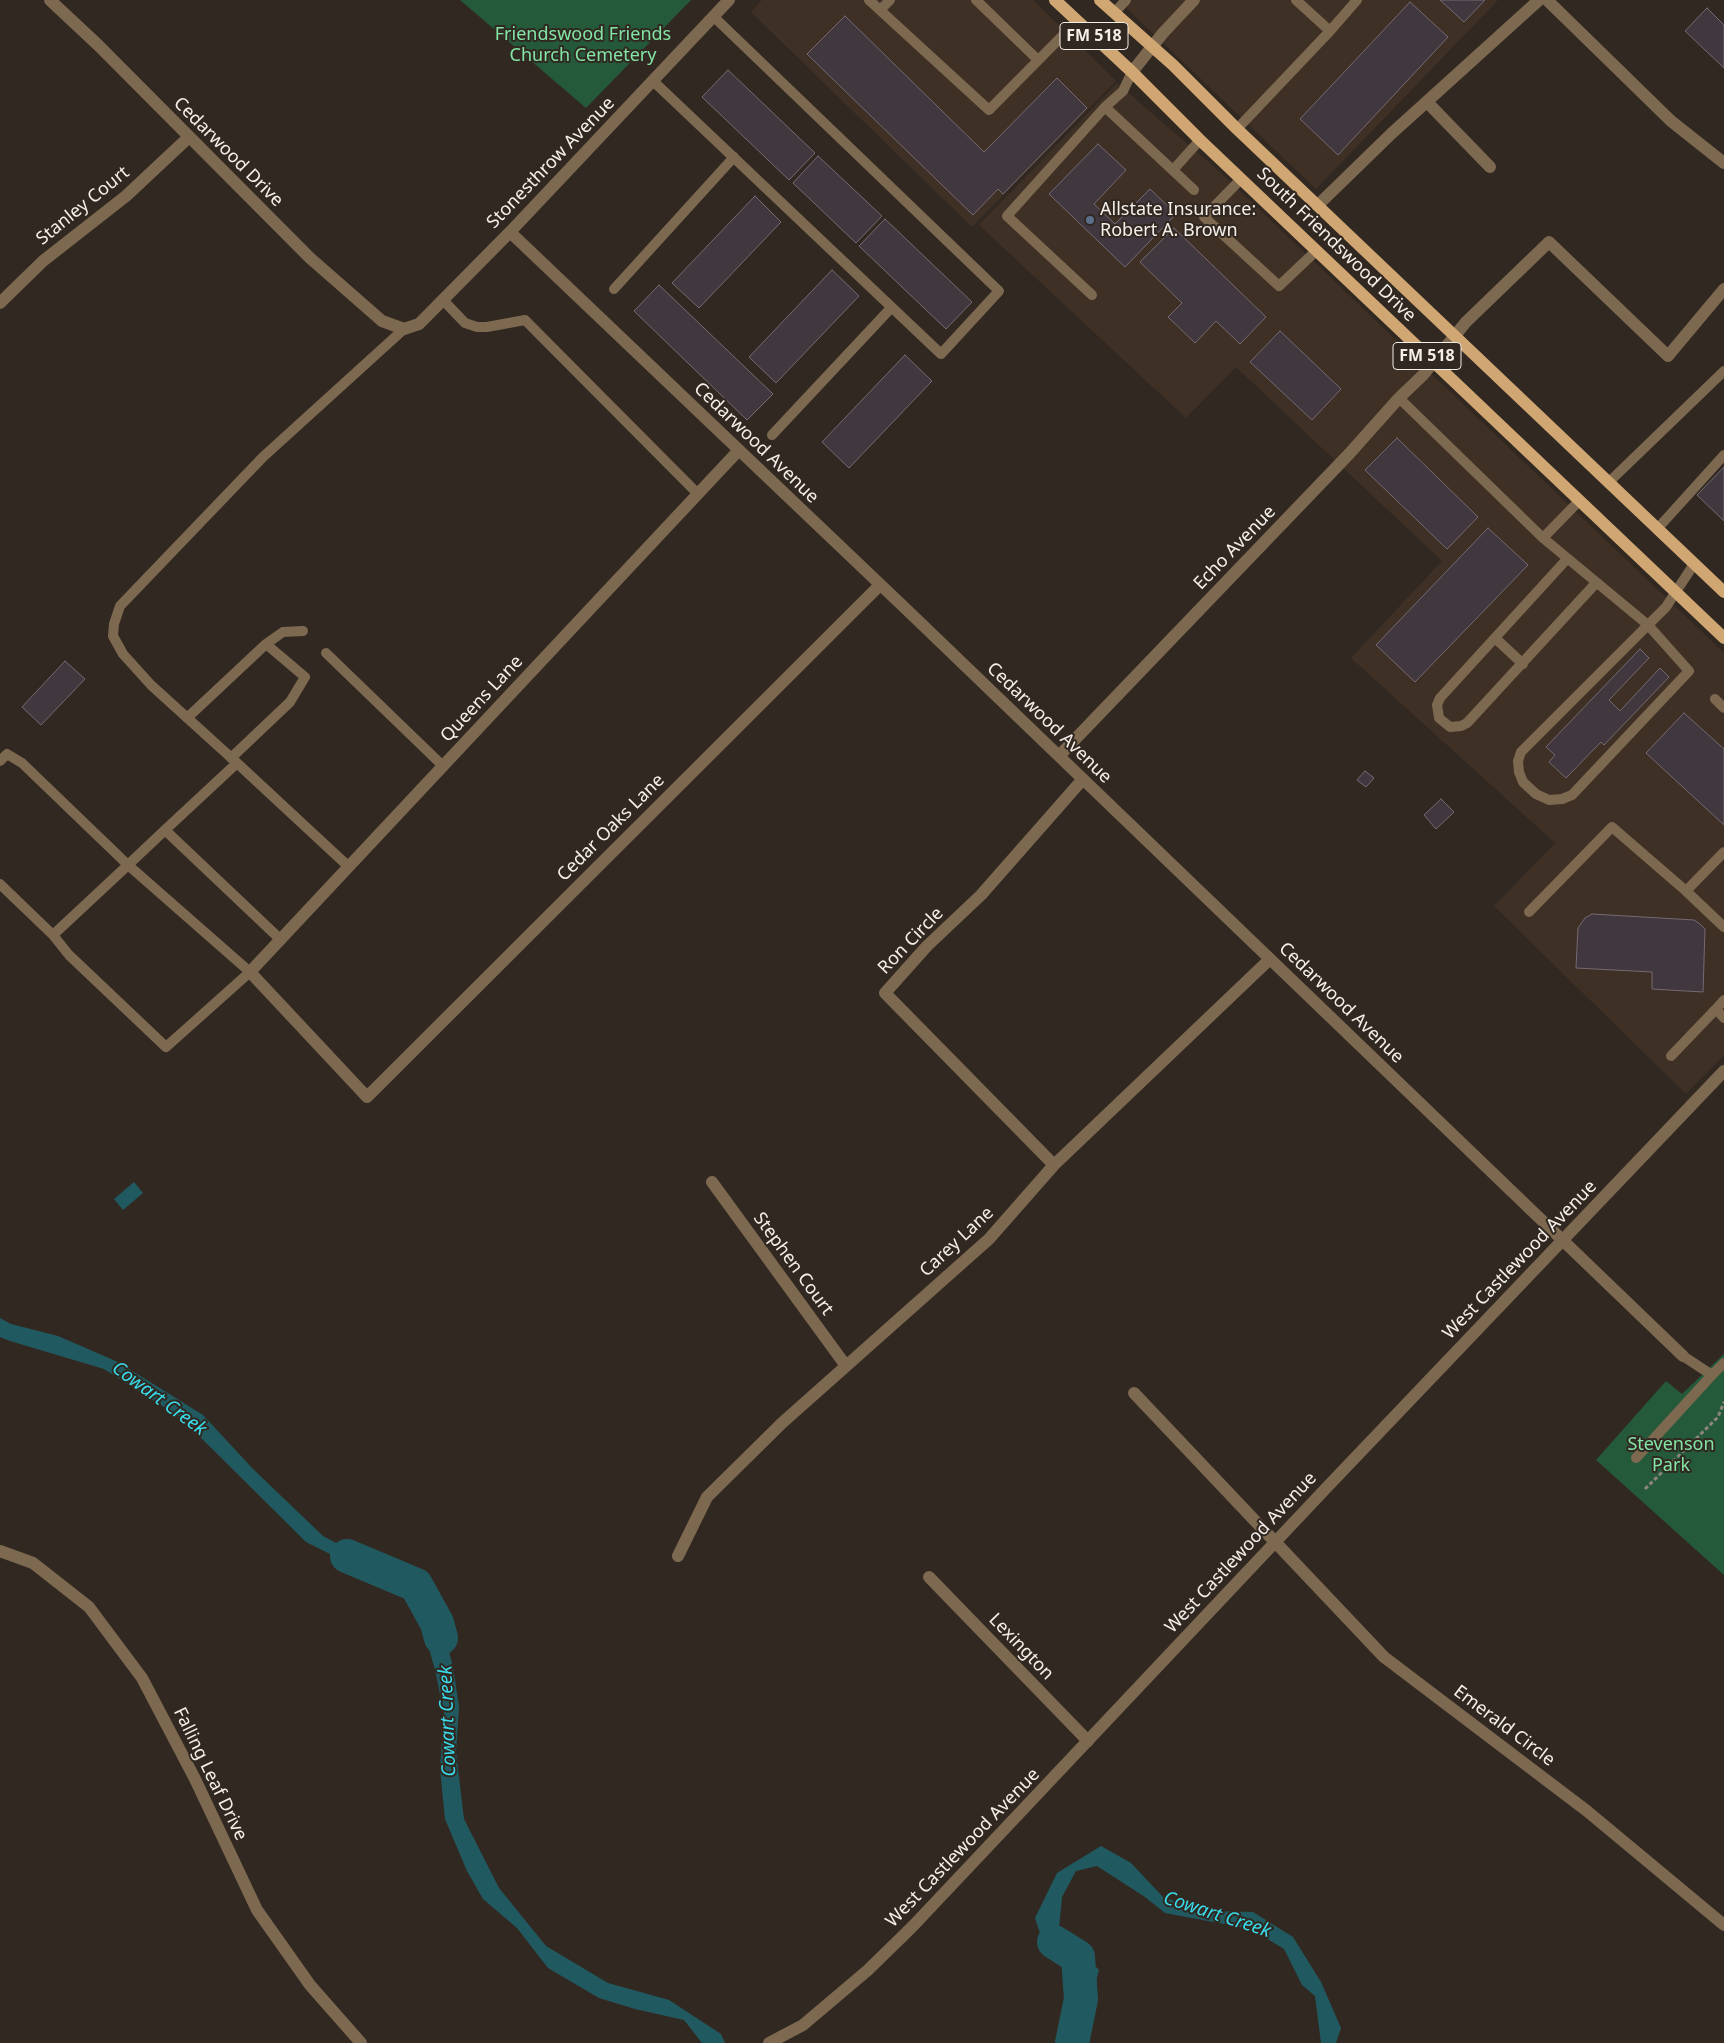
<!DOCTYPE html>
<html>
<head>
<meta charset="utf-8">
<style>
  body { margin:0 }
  canvas { display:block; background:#312821 }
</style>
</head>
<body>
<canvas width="1724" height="2043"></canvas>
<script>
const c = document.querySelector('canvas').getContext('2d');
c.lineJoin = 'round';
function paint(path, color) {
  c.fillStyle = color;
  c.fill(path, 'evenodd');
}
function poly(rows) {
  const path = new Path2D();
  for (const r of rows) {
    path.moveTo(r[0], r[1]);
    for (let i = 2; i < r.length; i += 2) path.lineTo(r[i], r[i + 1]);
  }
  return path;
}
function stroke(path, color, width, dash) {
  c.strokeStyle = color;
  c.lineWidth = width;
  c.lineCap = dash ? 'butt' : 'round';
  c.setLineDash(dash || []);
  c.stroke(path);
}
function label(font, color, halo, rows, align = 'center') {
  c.font = font + ' "Noto Sans",sans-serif';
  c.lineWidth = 4;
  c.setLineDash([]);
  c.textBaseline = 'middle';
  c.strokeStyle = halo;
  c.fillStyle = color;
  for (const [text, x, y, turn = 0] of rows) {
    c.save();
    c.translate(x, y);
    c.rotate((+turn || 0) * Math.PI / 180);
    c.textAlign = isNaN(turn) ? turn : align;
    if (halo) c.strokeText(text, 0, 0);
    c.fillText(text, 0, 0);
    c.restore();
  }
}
paint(poly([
  [762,0,1033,0,1116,81,972,227,751,12],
  [1118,0,1498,0,1316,189],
  [1117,83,1220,172,1724,653,1724,1055,1686,1094,1494,906,1555,843,1351,658,1442,561,1236,367,1186,418,979,225]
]), '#3f3025');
paint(poly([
  [460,0,691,0,586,108],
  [1724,1354,1724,1575,1596,1460,1666,1381,1682,1394]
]), '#245a39');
paint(poly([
  [134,1182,143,1193,123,1210,114,1199],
  [0,1318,11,1324,58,1336,118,1362,203,1415,253,1469,323,1536,378,1565,438,1608,453,1667,459,1707,456,1752,464,1819,499,1888,546,1946,608,1983,669,2000,721,2034,725,2043,702,2043,684,2020,635,2009,599,1998,548,1968,517,1928,483,1899,467,1871,445,1819,440,1769,444,1713,435,1670,417,1606,372,1575,306,1542,181,1418,104,1369,10,1341,0,1337],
  [1101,1846,1131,1863,1163,1897,1205,1911,1253,1912,1293,1937,1321,1982,1341,2028,1336,2043,1321,2043,1315,1996,1302,1985,1284,1949,1251,1929,1165,1913,1145,1897,1097,1866,1076,1871,1062,1897,1059,1929,1099,1970,1091,2000,1089,2043,1072,2043,1081,1976,1045,1949,1035,1918,1057,1873]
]), '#205a60');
stroke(poly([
  [347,1556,416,1585,437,1623,441,1638],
  [1054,1942,1078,1957,1081,1999,1072,2043]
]), '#205a60', 34);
const building = poly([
  [1440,0,1485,0,1464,22,1440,0],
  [1410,2,1448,37,1338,155,1300,119,1410,2],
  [1707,8,1724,25,1724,68,1685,31,1707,8],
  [845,16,984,152,1057,78,1087,108,1003,194,998,189,973,215,807,54,845,16],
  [728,70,815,153,789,180,702,97,728,70],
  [1098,144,1126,170,1094,204,1115,224,1150,189,1176,214,1125,267,1049,194,1098,144],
  [818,156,882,216,856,243,793,183,818,156],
  [755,196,781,222,699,308,672,283,755,196],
  [885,219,972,302,946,329,859,246,885,219],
  [1174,228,1266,317,1240,344,1216,321,1195,343,1168,317,1182,303,1140,262,1174,228],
  [832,270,859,296,776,383,749,357,832,270],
  [659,285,773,394,747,420,634,311,659,285],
  [1280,331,1341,389,1312,420,1250,362,1280,331],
  [905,355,932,381,849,468,822,442,905,355],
  [1397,438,1478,517,1447,549,1365,470,1397,438],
  [1724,467,1724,521,1697,495,1724,467],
  [1488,528,1528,565,1415,682,1376,645,1488,528],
  [1640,649,1649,658,1609,700,1620,711,1660,668,1669,677,1604,745,1601,742,1566,778,1549,762,1555,755,1546,747,1640,649],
  [65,661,85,679,41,725,22,707,65,661],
  [1684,713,1724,749,1724,825,1646,753,1684,713],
  [1365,771,1374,778,1366,787,1357,780,1365,771],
  [1441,799,1454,812,1436,829,1424,815,1441,799],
  [1592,914,1694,920,1700,924,1705,929,1703,992,1652,989,1652,972,1576,968,1578,928,1585,918,1592,914]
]);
paint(building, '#41373f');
stroke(building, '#756a72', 1);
stroke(poly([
  [1645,1489,1718,1417,1724,1402]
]), '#8c847e', 3, [4, 2.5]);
stroke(poly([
  [869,0,989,110,1077,21],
  [976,0,1038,60],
  [880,10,890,0],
  [1114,13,1126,0],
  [1330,31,1357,0],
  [653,81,941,354,999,291,714,17],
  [1105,107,1194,190],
  [1237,129,1330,31,1296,0],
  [1173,170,1200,140],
  [1241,179,1204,217,1279,286,1316,251],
  [614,289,734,157],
  [1092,295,1007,216,1105,107,1123,91,1132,72],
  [443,300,465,323,477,327,487,327,525,320,698,494],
  [1399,398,1543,538,1648,625,1689,671,1572,795,1562,799,1549,800,1536,794,1523,782,1519,772,1518,761,1521,752,1666,607,1694,564],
  [772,435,891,308],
  [1609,482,1724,371],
  [1658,528,1724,455],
  [1543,538,1579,501],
  [1567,559,1440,698,1437,705,1439,718,1450,727,1461,726,1467,723,1596,583],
  [1495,638,1523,664],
  [266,644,283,632,303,631],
  [326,653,443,766],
  [1715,699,1724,708],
  [187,718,266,644,305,677,290,702,231,758],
  [0,761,7,754,22,763,128,865,250,972,166,1047,69,955,53,935,128,865,165,830,237,763,349,867],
  [237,763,151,685,123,654,113,636,114,624,120,606,263,457,404,329],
  [165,830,281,940],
  [1724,852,1686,891,1724,927],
  [0,884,53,935],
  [1529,912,1612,827,1686,891],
  [1716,1009,1724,1000],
  [1671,1056,1716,1009,1724,1018],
  [1683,1356,1712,1375,1724,1363],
  [1636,1458,1712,1375]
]), '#7d6850', 10);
stroke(poly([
  [50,0,98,45,310,258,382,321,404,329,419,324,510,232,729,0],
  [1547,0,1671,121,1724,163],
  [1132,72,1163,33,1194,0],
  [1427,102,1490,167],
  [1318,205,1391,134,1539,0],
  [510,232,906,609,1683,1356],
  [0,303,43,261,126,196,189,137],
  [739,450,250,972,367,1097,880,585],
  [1059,756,1349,454,1399,398,1423,375,1466,322,1549,242,1668,356,1724,289],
  [1054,1165,885,993,927,946,981,895,1083,779],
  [712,1182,846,1366],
  [1134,1393,1384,1657,1587,1811,1724,1925],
  [0,1551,33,1563,89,1607,142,1678,195,1779,257,1910,310,1985,361,2043],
  [678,1556,707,1497,782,1423,989,1239,1054,1165,1270,959],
  [929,1577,1088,1741]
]), '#7d6850', 12);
stroke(poly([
  [769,2043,803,2025,868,1970,913,1926,1330,1484,1724,1071]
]), '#7d6850', 12);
stroke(poly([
  [1055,0,1132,72,1200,140,1724,638],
  [1100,0,1173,65,1237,129,1724,592]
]), '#d0a672', 12);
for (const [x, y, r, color] of [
  [1090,220,5,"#5c6f8a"]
]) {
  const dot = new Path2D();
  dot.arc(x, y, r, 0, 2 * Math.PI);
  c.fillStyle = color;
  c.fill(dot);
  stroke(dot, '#312821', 2);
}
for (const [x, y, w] of [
  [1094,36,68],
  [1427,356,68]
]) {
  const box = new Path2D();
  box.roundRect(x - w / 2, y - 13.5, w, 27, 4);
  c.fillStyle = '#312821';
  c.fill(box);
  stroke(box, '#f5efea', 1);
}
label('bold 16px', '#f5efea', null, [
  ["FM 518",1094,36],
  ["FM 518",1427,356]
]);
label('18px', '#82e4a5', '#312821', [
  ["Friendswood Friends",583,35],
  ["Church Cemetery",583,56],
  ["Stevenson",1671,1445],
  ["Park",1671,1466]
]);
label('18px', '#f5efea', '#312821', [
  ["Cedarwood Drive",228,152,45],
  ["Stonesthrow Avenue",551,163,-46],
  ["Stanley Court",83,206,-39],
  ["South Friendswood Drive",1336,245,44],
  ["Cedarwood Avenue",756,443,44],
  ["Echo Avenue",1235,548,-46],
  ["Queens Lane",482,699,-47],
  ["Cedarwood Avenue",1049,723,44],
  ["Cedar Oaks Lane",611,828,-45],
  ["Ron Circle",911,941,-46],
  ["Cedarwood Avenue",1341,1003,44],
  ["Carey Lane",957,1242,-43],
  ["West Castlewood Avenue",1520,1260,-46],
  ["Stephen Court",793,1264,54],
  ["West Castlewood Avenue",1241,1553,-47],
  ["Lexington",1021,1647,46],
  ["Emerald Circle",1504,1726,37],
  ["Falling Leaf Drive",210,1774,64],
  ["West Castlewood Avenue",963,1848,-46]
]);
label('18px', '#f5efea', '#312821', [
  ["Allstate Insurance:",1100,210],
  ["Robert A. Brown",1100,231]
], 'left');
label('italic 19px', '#38dceb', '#312821', [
  ["Cowart Creek",159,1399,36],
  ["Cowart Creek",448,1721,-92],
  ["Cowart Creek",1217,1915,18]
]);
</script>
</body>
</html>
